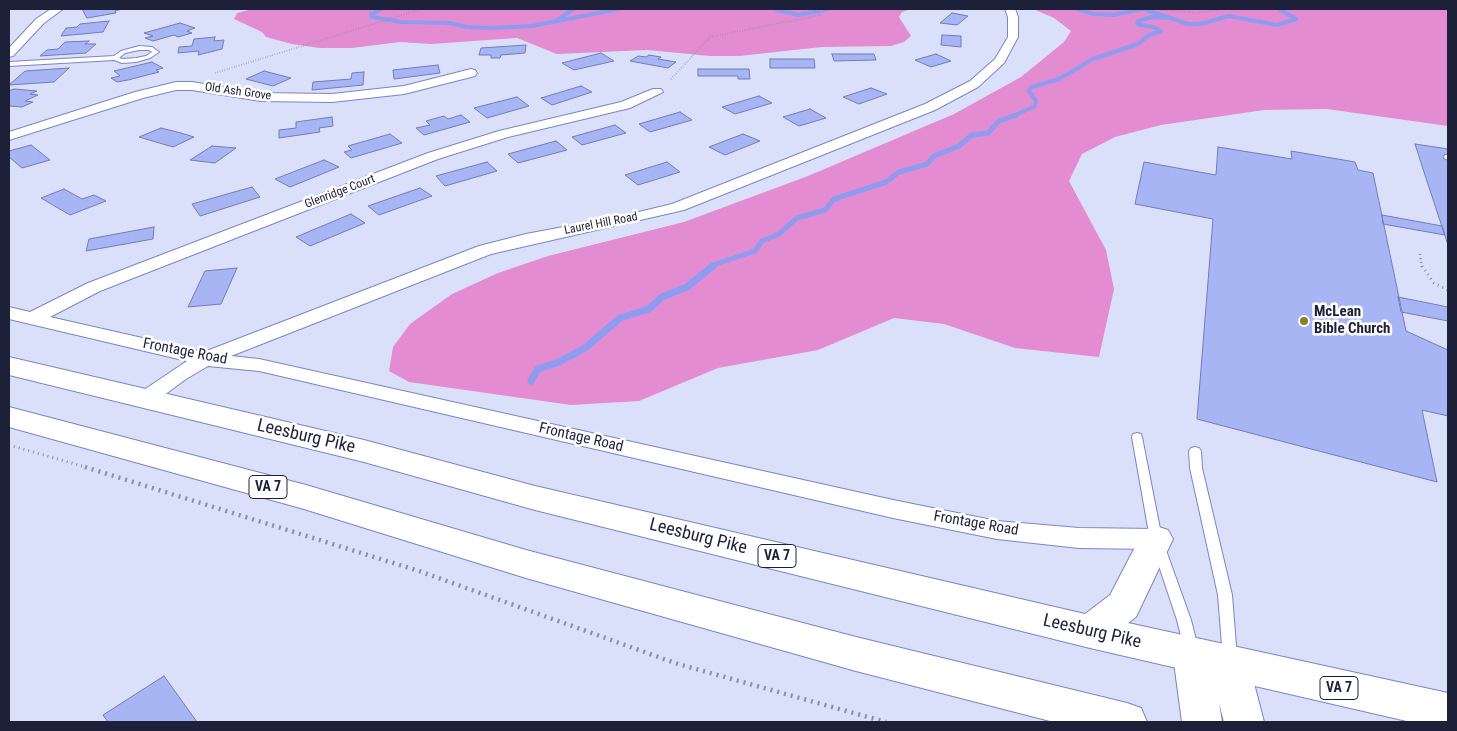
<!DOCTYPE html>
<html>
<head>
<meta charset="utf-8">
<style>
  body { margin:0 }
  #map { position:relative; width:1457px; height:731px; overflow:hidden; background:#dae0fa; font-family:"Roboto Condensed",sans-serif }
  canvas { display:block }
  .frame { position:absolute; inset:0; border:10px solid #1c2139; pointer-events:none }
</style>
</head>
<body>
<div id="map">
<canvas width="1457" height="731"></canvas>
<div class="frame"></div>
</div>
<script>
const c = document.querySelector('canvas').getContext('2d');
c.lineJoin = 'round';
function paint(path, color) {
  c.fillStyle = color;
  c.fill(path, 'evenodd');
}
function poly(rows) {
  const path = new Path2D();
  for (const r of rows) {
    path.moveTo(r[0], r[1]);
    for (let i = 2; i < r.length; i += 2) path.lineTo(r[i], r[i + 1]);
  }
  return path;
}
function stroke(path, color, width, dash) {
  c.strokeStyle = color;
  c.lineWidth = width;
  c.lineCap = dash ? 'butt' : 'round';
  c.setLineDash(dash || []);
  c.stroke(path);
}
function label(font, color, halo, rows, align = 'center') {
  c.font = font + ' "Roboto Condensed",sans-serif';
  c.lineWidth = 5;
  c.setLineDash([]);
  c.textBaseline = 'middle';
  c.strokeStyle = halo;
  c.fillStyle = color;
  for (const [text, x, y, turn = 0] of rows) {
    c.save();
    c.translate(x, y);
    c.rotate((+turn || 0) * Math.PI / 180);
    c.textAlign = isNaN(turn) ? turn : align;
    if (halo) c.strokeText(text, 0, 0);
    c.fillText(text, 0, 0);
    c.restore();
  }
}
paint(poly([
  [252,9,911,9,902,12,899,17,911,36,904,42,891,46,822,47,739,56,710,56,647,50,557,54,517,38,431,44,400,42,352,48,319,48,292,44,266,37,262,32,234,19,237,13],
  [1033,9,1448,9,1448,126,1327,109,1264,110,1161,125,1115,137,1082,154,1069,181,1106,250,1114,289,1099,357,1015,348,944,324,894,318,818,350,718,368,639,401,571,405,409,382,389,371,393,347,410,324,452,294,498,273,548,256,684,222,808,176,954,114,1021,77,1064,42,1071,31,1054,18]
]), '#e48cd1');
stroke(poly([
  [382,9,371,14,372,17,401,22,450,23,466,27,491,28,532,26,618,9],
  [774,9,798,15,828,9],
  [1077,9,1094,14,1113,15,1143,9,1188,24,1200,24,1229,16,1277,25,1296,19,1279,9],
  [556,21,573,9],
  [1013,116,1035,106,1036,101,1029,91,1032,87,1059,79,1093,59,1138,44,1149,35,1161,31,1154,27,1140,25,1137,23,1138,21,1152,17,1169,18]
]), '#8d9cee', 4);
stroke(poly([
  [711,268,716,264,755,251,762,241,779,234,797,218,825,210,834,199,886,182,899,172,927,164,934,156,959,146,972,135,988,133,999,121,1016,115]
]), '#8d9cee', 5);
stroke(poly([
  [531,381,538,369,559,362,585,348,620,318,649,309,662,297,687,287,713,266]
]), '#8d9cee', 7);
const building = poly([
  [82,9,122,9,115,11,116,13,87,18,82,9],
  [952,13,968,16,957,25,940,23,952,13],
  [109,21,103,32,61,36,66,28,77,27,80,24,109,21],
  [180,23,195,28,187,31,192,33,178,37,174,35,153,41,145,38,153,36,144,33,180,23],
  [942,35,961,36,961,47,941,45,942,35],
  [215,37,214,41,224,40,222,49,198,55,199,51,178,53,179,47,192,46,194,39,215,37],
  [89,41,85,44,96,44,86,53,40,56,47,50,58,49,65,42,89,41],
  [526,45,525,53,501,55,500,58,491,58,491,55,479,55,481,48,526,45],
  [601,53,614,61,574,70,562,63,601,53],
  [832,54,874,54,876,60,834,61,832,54],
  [936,54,951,61,931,67,915,60,936,54],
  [649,55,661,57,658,59,676,62,668,68,630,61,638,56,646,57,649,55],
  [770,59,814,59,815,68,770,68,770,59],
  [152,62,163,68,156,70,159,72,128,80,117,82,111,78,120,76,114,71,152,62],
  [438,65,440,73,394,79,393,70,438,65],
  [69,68,54,82,9,85,25,71,69,68],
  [698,69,749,69,750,79,738,79,738,76,698,76,698,69],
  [264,71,291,78,273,86,246,79,264,71],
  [364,72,363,85,312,90,313,82,351,79,352,73,364,72],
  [581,86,592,92,552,105,541,98,581,86],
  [871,88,887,94,859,104,843,97,871,88],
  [14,89,37,91,30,94,38,95,25,101,33,102,22,107,9,106,9,91,14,89],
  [759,96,772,103,735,114,722,107,759,96],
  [517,97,529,106,487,118,474,108,517,97],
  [810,109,826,118,799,126,783,117,810,109],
  [680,112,692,120,650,132,639,124,680,112],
  [461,115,470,122,424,135,416,128,430,125,426,121,444,116,448,119,461,115],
  [332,117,333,126,319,128,320,132,279,138,279,130,296,128,296,122,332,117],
  [615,125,626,133,582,145,572,137,615,125],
  [161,128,181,133,194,137,173,147,139,137,161,128],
  [390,134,402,143,351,158,344,152,352,150,348,146,390,134],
  [743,134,760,141,725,155,709,147,743,134],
  [556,141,567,150,518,163,508,154,556,141],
  [1415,144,1448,149,1448,245,1424,172,1415,144],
  [31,145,50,160,22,168,9,157,9,151,31,145],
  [212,146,236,148,215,163,190,160,212,146],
  [1218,147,1292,159,1291,151,1355,162,1358,170,1373,173,1406,331,1448,350,1448,416,1422,410,1437,482,1197,419,1213,219,1135,204,1144,162,1216,175,1218,147],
  [324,160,339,167,290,187,275,179,324,160],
  [487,162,497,171,445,186,436,176,487,162],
  [667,162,680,172,638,185,625,175,667,162],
  [252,187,260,197,200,216,192,204,252,187],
  [420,188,432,196,379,215,368,206,420,188],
  [64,189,82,199,94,195,106,201,70,215,41,198,64,189],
  [351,214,365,223,310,246,296,237,351,214],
  [1382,215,1442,226,1445,235,1383,224,1382,215],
  [154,227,153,239,86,251,89,239,154,227],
  [237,268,221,304,188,307,205,271,237,268],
  [1398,297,1448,307,1448,321,1401,312,1398,297],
  [164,676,197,722,108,722,103,715,164,676]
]);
paint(building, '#a8b5f4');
stroke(building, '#717cb8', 1);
const lane = poly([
  [139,46,152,47,159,52,150,58,136,62,122,63,114,60,9,66,9,62,114,56,121,51,139,46],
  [139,50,149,50,152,52,146,56,136,58,123,59,119,58,125,53,139,50],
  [1445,155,1448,155,1448,160,1444,158,1445,155],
  [1137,433,1141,434,1142,437,1162,539,1191,620,1198,648,1196,652,1191,654,1186,652,1184,648,1177,620,1150,539,1132,437,1133,434,1137,433],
  [1195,447,1199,448,1201,451,1202,468,1232,595,1237,658,1235,662,1230,664,1225,662,1223,658,1218,595,1190,468,1189,451,1191,448,1195,447]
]);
const street = poly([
  [51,9,63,9,44,23,13,56,9,57,9,48,36,19,51,9],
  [1005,9,1015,9,1018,17,1018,37,1004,63,978,87,935,110,684,210,491,254,231,356,259,359,893,500,997,521,1079,528,1156,529,1165,532,1168,539,1165,546,1156,549,1079,548,997,539,893,518,259,371,208,366,186,379,152,404,145,406,138,404,135,399,138,394,187,361,9,319,9,307,30,312,88,283,428,153,499,131,621,102,653,89,661,89,663,92,630,108,508,137,438,159,100,291,50,317,204,352,479,246,526,234,622,216,672,204,925,104,970,81,995,59,1008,37,1008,17,1005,9],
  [471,69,475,70,477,73,475,76,404,94,332,102,261,101,192,90,176,90,143,98,9,140,9,132,135,92,176,82,192,82,261,93,332,94,404,86,471,69]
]);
const secondary = poly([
  [1192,638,1206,643,1212,661,1216,652,1230,647,1244,652,1249,664,1264,722,1224,722,1219,703,1222,722,1182,722,1173,655,1178,643,1192,638]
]);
const highway = poly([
  [9,357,364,440,535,486,1085,614,1110,595,1144,530,1156,526,1168,530,1173,539,1136,617,1128,623,1448,693,1448,722,1411,722,1090,648,535,510,364,462,9,375,9,357],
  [9,407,306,485,526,550,856,637,1127,703,1141,708,1147,722,1054,722,856,671,526,578,304,509,9,427,9,407]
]);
stroke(lane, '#7a86c2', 2);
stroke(street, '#7a86c2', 2);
stroke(secondary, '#7a86c2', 2);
stroke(highway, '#7a86c2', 2);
stroke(poly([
  [813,9,820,15],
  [1157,9,1198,13,1222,9],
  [215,73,422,9],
  [671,79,710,37,821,15]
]), '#898fa8', 2, [0.5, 2]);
stroke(poly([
  [1420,254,1422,268]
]), '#898fa8', 2.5, [1, 3]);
stroke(poly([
  [1422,266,1434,283,1448,290],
  [9,445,89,468]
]), '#898fa8', 3, [1, 4]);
stroke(poly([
  [85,467,419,571,678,664,886,722]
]), '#898fa8', 4.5, [2, 5]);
paint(lane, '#fff');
paint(street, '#fff');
paint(secondary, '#fff');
paint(highway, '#fff');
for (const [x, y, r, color] of [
  [1304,321,5,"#917c22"]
]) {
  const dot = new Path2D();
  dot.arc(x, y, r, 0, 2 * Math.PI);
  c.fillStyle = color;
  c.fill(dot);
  stroke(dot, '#fff', 2);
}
label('12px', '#1c2139', '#fff', [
  ["Old Ash Grove",238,92,8],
  ["Glenridge Court",340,192,-21],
  ["Laurel Hill Road",601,224,-11]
]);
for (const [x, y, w] of [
  [268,487,38],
  [777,556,38],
  [1339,688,38]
]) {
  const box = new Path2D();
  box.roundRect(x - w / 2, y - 11.5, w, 23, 4);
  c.fillStyle = '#fff';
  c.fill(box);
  stroke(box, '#1c2139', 1);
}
label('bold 14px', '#1c2139', null, [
  ["VA 7",268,487],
  ["VA 7",777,556],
  ["VA 7",1339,688]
]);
label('bold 15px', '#1c2139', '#fff', [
  ["McLean",1314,312],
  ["Bible Church",1314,329]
], 'left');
label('15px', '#1c2139', '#fff', [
  ["Frontage Road",185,352,11],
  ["Frontage Road",581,438,13],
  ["Frontage Road",976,524,10]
]);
label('18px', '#1c2139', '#fff', [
  ["Leesburg Pike",306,437,13],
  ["Leesburg Pike",698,537,14],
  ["Leesburg Pike",1092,632,13]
]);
</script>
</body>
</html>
